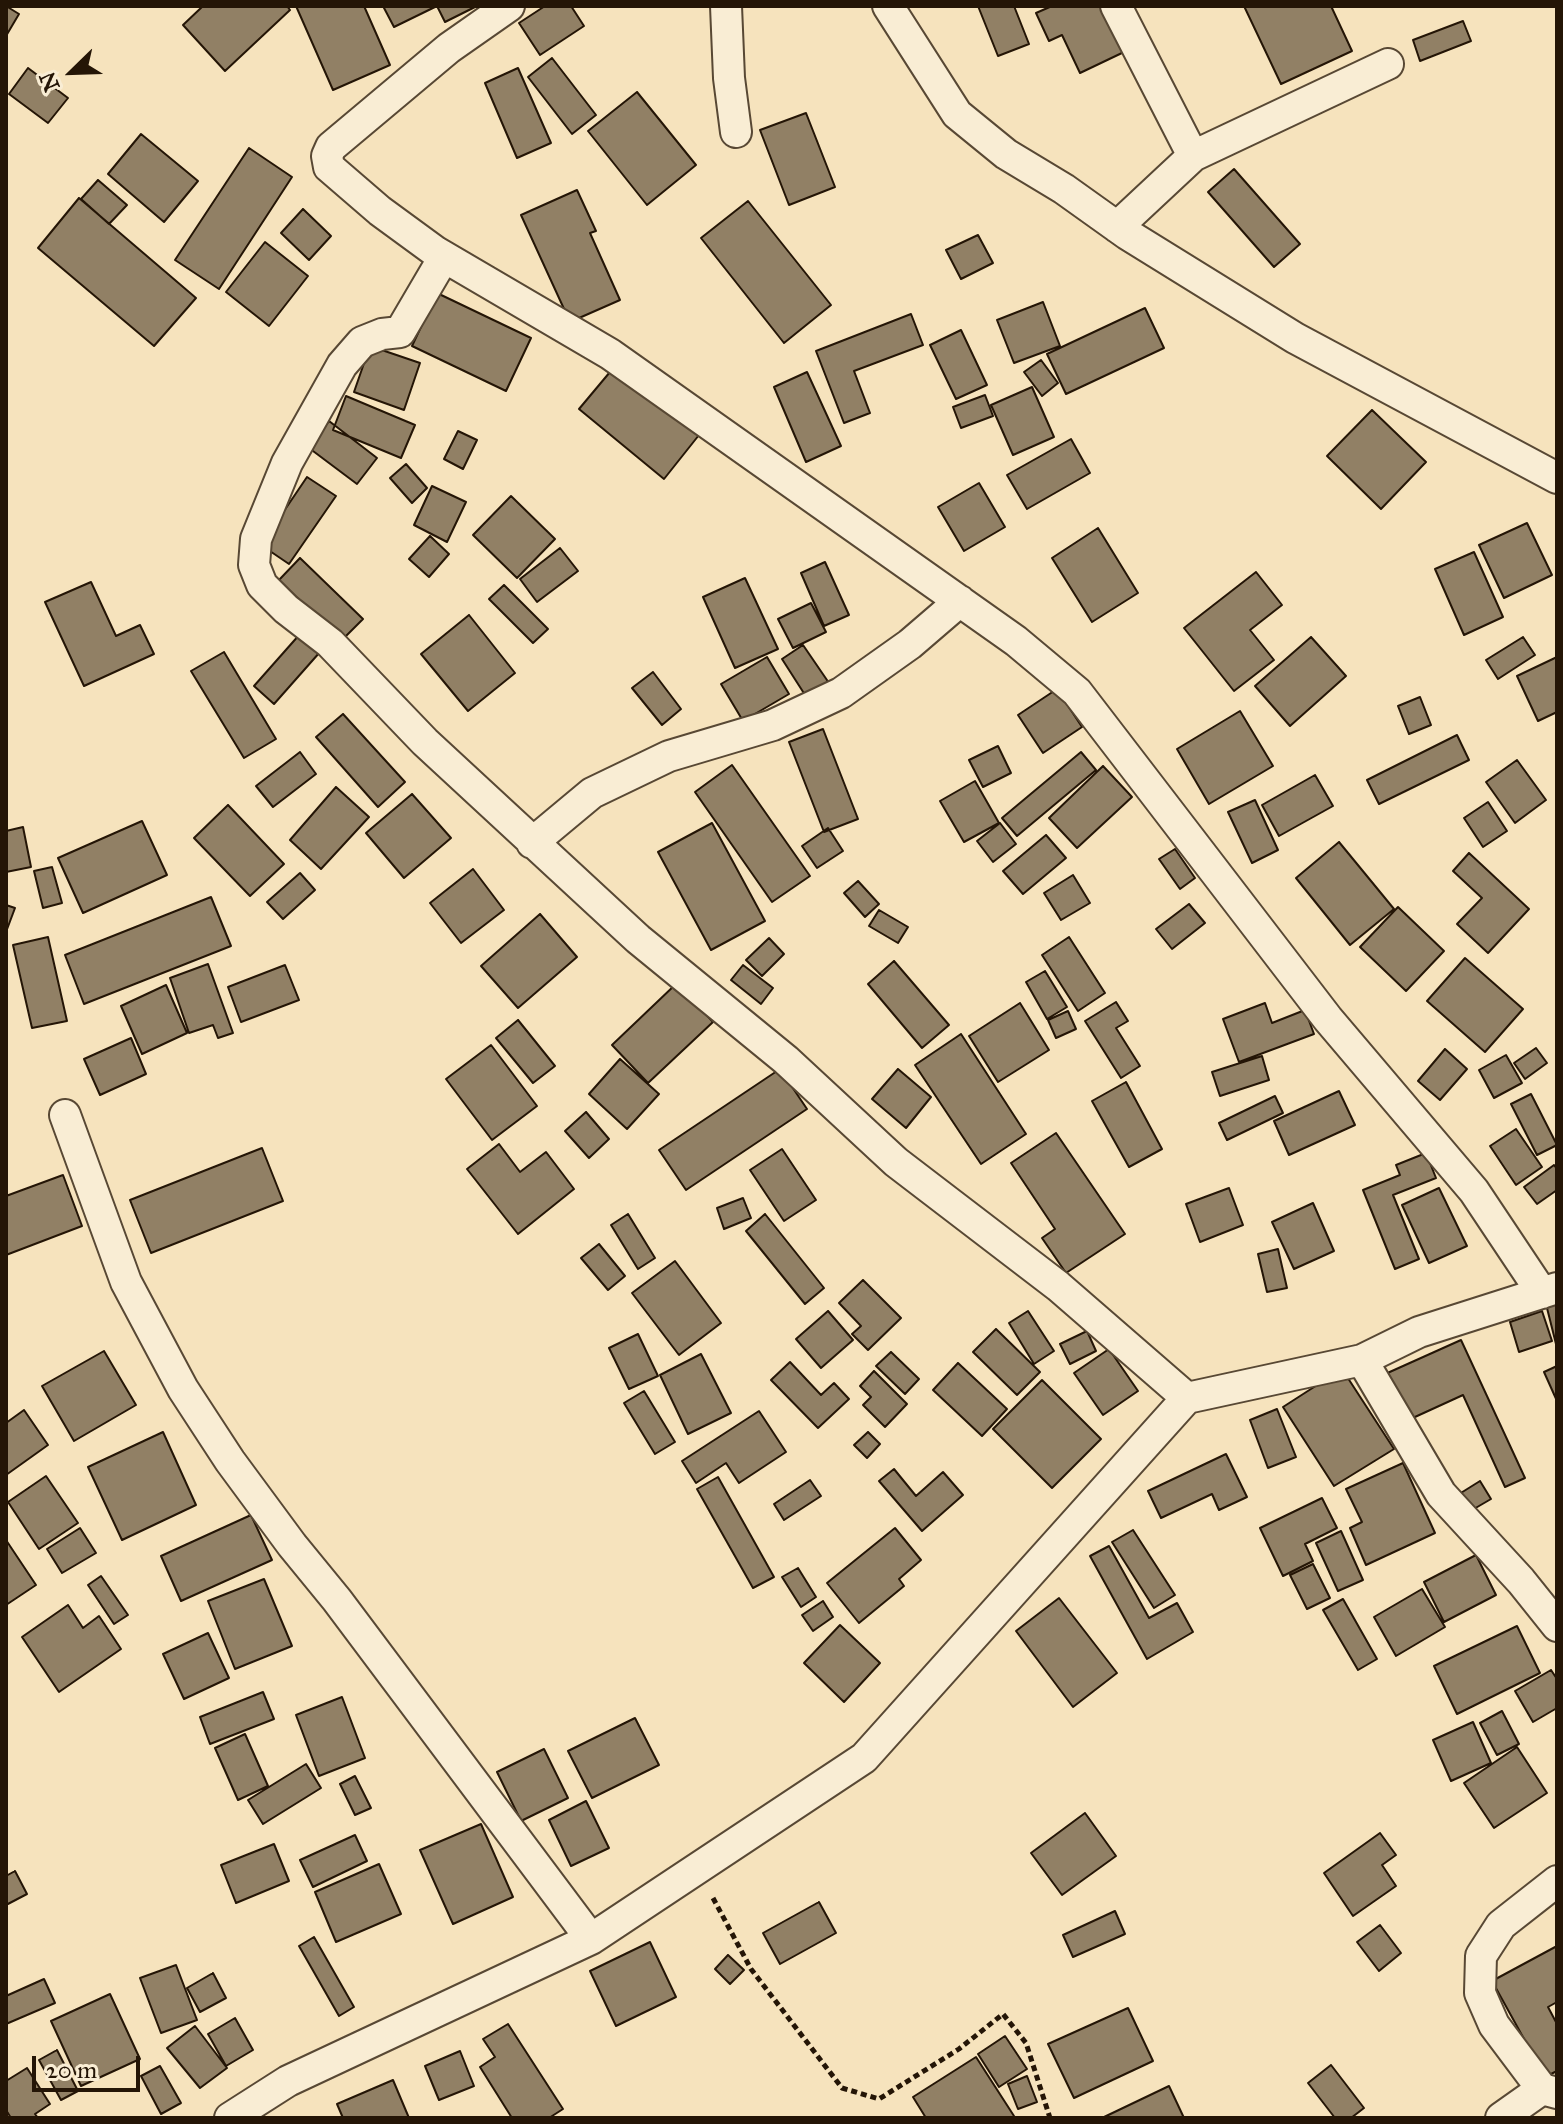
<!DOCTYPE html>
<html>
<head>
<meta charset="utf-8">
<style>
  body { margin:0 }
  #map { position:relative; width:1563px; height:2124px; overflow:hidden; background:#f6e3bd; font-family:"IM FELL Great Primer",serif }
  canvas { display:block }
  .frame { position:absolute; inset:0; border:8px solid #241506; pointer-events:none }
  .north { position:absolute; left:32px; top:32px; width:80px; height:80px; -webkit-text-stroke:6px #f9edd4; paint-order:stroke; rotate:247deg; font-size:22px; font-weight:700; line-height:32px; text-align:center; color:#241506 }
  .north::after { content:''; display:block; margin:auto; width:28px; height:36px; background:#241506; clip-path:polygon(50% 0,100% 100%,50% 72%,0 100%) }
  .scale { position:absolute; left:32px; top:2056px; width:108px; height:36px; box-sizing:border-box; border:4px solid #241506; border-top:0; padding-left:10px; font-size:24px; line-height:28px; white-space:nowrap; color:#241506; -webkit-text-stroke:6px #f9edd4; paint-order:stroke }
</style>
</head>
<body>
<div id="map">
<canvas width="1563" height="2124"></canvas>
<div class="frame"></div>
<div class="north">N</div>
<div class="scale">20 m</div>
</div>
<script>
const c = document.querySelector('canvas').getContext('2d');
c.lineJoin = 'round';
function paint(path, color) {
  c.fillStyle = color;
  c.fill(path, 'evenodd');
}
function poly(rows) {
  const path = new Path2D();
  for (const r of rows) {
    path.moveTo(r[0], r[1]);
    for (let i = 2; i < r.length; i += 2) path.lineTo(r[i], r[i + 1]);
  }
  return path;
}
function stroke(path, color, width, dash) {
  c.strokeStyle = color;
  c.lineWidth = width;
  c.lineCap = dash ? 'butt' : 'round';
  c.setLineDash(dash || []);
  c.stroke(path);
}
const building = poly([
  [6,6,19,14,6,36,6,6],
  [203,6,287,6,290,10,225,71,183,25,203,6],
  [296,6,364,6,390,65,333,90,296,6],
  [383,6,477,6,445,22,437,6,394,27,383,6],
  [545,6,571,6,584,26,540,55,519,23,545,6],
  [978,6,1014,6,1029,44,998,56,978,6],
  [1052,6,1102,6,1124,52,1080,73,1062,35,1049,41,1036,13,1052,6],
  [1244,6,1331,6,1352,51,1281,84,1244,6],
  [1463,21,1471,41,1420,61,1413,40,1463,21],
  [552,58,596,115,572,134,528,77,552,58],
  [28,68,68,98,48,123,9,94,28,68],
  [518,68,551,143,517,158,485,83,518,68],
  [637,92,696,165,647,205,588,131,637,92],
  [806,113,835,187,789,205,760,130,806,113],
  [141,134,198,181,164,222,108,174,141,134],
  [249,148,292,177,219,289,175,260,249,148],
  [1234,169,1300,244,1274,267,1208,192,1234,169],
  [98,180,127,205,109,224,81,199,98,180],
  [577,190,596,231,590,233,620,300,570,322,521,215,577,190],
  [79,198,196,298,154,346,38,248,79,198],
  [748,201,831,305,784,343,701,238,748,201],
  [303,209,331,236,309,260,281,233,303,209],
  [978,235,993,263,961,279,946,250,978,235],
  [265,242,308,276,269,326,226,292,265,242],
  [437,293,531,338,506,391,412,346,437,293],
  [1043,302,1060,346,1014,363,997,320,1043,302],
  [1145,308,1164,348,1066,394,1047,354,1145,308],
  [911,314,923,345,854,371,870,413,844,423,816,351,911,314],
  [961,330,987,385,956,399,930,345,961,330],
  [370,346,420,363,404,410,354,392,370,346],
  [1041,360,1058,383,1042,396,1024,372,1041,360],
  [615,366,699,435,664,479,579,409,615,366],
  [807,372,841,446,806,462,774,387,807,372],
  [1032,387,1054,437,1013,455,991,405,1032,387],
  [985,395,993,416,961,428,953,407,985,395],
  [346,396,415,425,401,458,333,430,346,396],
  [1372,410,1426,462,1381,509,1327,456,1372,410],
  [329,421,377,458,357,484,309,448,329,421],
  [458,431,477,440,463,469,444,459,458,431],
  [1071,439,1090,473,1027,509,1007,475,1071,439],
  [406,464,427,488,412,503,390,478,406,464],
  [307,477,336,496,289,564,261,545,307,477],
  [979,483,1005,527,964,551,938,507,979,483],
  [432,486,466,502,447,542,414,525,432,486],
  [511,496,555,539,517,578,473,535,511,496],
  [1527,523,1552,575,1504,598,1479,545,1527,523],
  [1098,528,1138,593,1092,622,1052,558,1098,528],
  [430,536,449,554,429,577,409,559,430,536],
  [560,548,578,571,537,602,520,579,560,548],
  [1474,552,1503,617,1464,635,1435,569,1474,552],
  [300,558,363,619,341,641,279,580,300,558],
  [825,562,849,615,824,626,801,573,825,562],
  [1256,572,1282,605,1250,630,1274,660,1234,691,1184,628,1256,572],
  [745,578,778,649,735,668,703,597,745,578],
  [91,582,116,636,140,625,154,654,84,686,45,602,91,582],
  [504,585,548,629,533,643,489,599,504,585],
  [811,603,826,632,793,648,778,619,811,603],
  [469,615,515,673,468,711,421,654,469,615],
  [300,634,320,652,274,704,254,686,300,634],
  [1311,637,1346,676,1290,726,1255,686,1311,637],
  [1523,637,1535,655,1498,679,1486,660,1523,637],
  [803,645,829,683,807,698,782,659,803,645],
  [224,652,276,739,244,758,191,671,224,652],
  [767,657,789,694,743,721,721,684,767,657],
  [1557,657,1557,712,1538,721,1517,676,1557,657],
  [653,672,681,709,662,725,632,688,653,672],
  [1057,689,1082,727,1043,753,1018,715,1057,689],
  [1420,697,1431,725,1409,734,1398,706,1420,697],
  [1240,711,1273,766,1209,804,1177,749,1240,711],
  [343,714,405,782,378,807,316,737,343,714],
  [823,729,858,819,824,832,789,742,823,729],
  [1457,735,1469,760,1379,804,1367,780,1457,735],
  [998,746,1011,773,983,787,969,760,998,746],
  [300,752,316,774,273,807,256,786,300,752],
  [1081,752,1096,770,1017,836,1002,818,1081,752],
  [1517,760,1546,800,1515,823,1486,782,1517,760],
  [732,765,810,876,772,902,695,792,732,765],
  [1103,766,1132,797,1077,848,1049,818,1103,766],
  [1315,775,1333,806,1279,836,1262,805,1315,775],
  [975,781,999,823,964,842,940,801,975,781],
  [336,787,369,817,321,869,290,840,336,787],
  [412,794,451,838,404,878,366,833,412,794],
  [1255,800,1278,850,1252,863,1228,812,1255,800],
  [1488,802,1507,831,1483,847,1464,818,1488,802],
  [228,805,284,864,250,896,194,838,228,805],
  [142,821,167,875,83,913,58,858,142,821],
  [712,823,765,921,711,950,658,852,712,823],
  [1000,823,1016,844,993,862,977,841,1000,823],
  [23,827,31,867,6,872,6,831,23,827],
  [828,828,843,851,817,868,802,846,828,828],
  [1046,835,1066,858,1023,894,1003,871,1046,835],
  [1339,842,1394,909,1350,945,1296,878,1339,842],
  [1175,849,1195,878,1180,889,1159,859,1175,849],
  [1469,853,1529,909,1488,953,1457,924,1482,898,1453,871,1469,853],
  [52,867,62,903,43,908,34,871,52,867],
  [473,869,504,910,461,943,430,903,473,869],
  [300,873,315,890,283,919,267,902,300,873],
  [1073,875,1090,903,1061,920,1044,893,1073,875],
  [858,881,879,904,865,917,844,893,858,881],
  [211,897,231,946,84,1004,65,955,211,897],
  [1189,904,1205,923,1172,949,1156,929,1189,904],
  [6,905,15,908,6,932,6,905],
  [1398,907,1444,951,1406,991,1360,947,1398,907],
  [879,910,908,927,898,943,869,926,879,910],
  [540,914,577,957,518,1008,481,966,540,914],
  [48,937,67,1021,32,1028,13,945,48,937],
  [1069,937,1105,993,1078,1011,1042,955,1069,937],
  [769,938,784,954,762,976,746,960,769,938],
  [1465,958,1523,1009,1485,1052,1427,1001,1465,958],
  [894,961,949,1025,922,1048,868,984,894,961],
  [208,964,233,1033,218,1038,213,1025,189,1033,170,978,208,964],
  [285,965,299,1000,241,1022,228,987,285,965],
  [743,965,773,988,761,1004,731,980,743,965],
  [1045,971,1067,1007,1047,1019,1026,982,1045,971],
  [677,983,713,1022,648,1083,612,1045,677,983],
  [166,985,187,1033,142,1054,121,1006,166,985],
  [1116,1002,1128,1021,1116,1028,1140,1066,1121,1078,1085,1021,1116,1002],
  [1020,1003,1049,1050,998,1082,969,1036,1020,1003],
  [1265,1003,1272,1023,1305,1010,1314,1034,1239,1062,1223,1019,1265,1003],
  [1068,1011,1076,1029,1056,1038,1048,1020,1068,1011],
  [518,1020,555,1066,533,1083,496,1038,518,1020],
  [961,1034,1026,1134,981,1164,915,1065,961,1034],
  [131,1038,146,1074,100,1095,84,1059,131,1038],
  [491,1045,537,1106,492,1140,446,1079,491,1045],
  [1536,1048,1547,1063,1525,1079,1514,1063,1536,1048],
  [1445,1049,1467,1069,1440,1100,1418,1081,1445,1049],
  [1506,1055,1522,1083,1494,1098,1479,1070,1506,1055],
  [1262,1056,1269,1080,1220,1096,1212,1072,1262,1056],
  [620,1059,659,1094,627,1129,589,1094,620,1059],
  [780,1069,807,1109,686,1190,659,1150,780,1069],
  [898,1069,931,1097,906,1128,872,1099,898,1069],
  [1126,1082,1162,1149,1129,1167,1092,1101,1126,1082],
  [1339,1091,1355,1125,1289,1155,1274,1121,1339,1091],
  [1531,1094,1557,1145,1537,1155,1511,1104,1531,1094],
  [1275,1096,1283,1113,1227,1140,1219,1123,1275,1096],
  [586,1112,609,1139,589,1158,565,1131,586,1112],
  [1516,1129,1542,1167,1516,1185,1490,1146,1516,1129],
  [1056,1133,1125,1234,1066,1273,1042,1238,1055,1229,1011,1163,1056,1133],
  [499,1144,520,1172,546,1152,574,1189,518,1234,467,1169,499,1144],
  [262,1148,283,1201,151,1253,130,1200,262,1148],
  [782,1149,816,1200,784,1221,750,1170,782,1149],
  [1426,1153,1436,1178,1393,1195,1419,1259,1395,1269,1363,1190,1400,1175,1396,1165,1426,1153],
  [1554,1165,1557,1169,1557,1190,1537,1204,1524,1187,1554,1165],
  [63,1175,82,1226,6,1255,6,1196,63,1175],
  [1229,1188,1243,1225,1200,1242,1186,1204,1229,1188],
  [1439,1188,1467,1246,1429,1263,1402,1205,1439,1188],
  [743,1198,751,1218,724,1229,717,1208,743,1198],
  [1313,1203,1334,1251,1294,1269,1272,1222,1313,1203],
  [628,1214,655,1258,638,1269,611,1225,628,1214],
  [765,1214,824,1288,805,1304,746,1231,765,1214],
  [599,1244,625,1276,608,1290,581,1258,599,1244],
  [1278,1249,1287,1288,1267,1292,1258,1254,1278,1249],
  [675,1261,721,1323,679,1355,632,1293,675,1261],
  [863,1280,901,1318,868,1350,852,1334,861,1326,839,1303,863,1280],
  [1557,1301,1557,1348,1546,1304,1557,1301],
  [828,1311,853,1340,821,1368,796,1339,828,1311],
  [1028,1311,1054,1351,1034,1364,1009,1323,1028,1311],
  [1542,1311,1552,1341,1519,1352,1510,1322,1542,1311],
  [996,1329,1040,1372,1017,1395,973,1352,996,1329],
  [1087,1331,1096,1351,1070,1364,1060,1344,1087,1331],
  [638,1334,658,1376,629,1389,609,1348,638,1334],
  [1461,1340,1525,1478,1505,1487,1463,1395,1404,1422,1383,1375,1461,1340],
  [1109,1349,1138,1391,1103,1415,1074,1373,1109,1349],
  [104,1351,136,1405,74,1441,42,1386,104,1351],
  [891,1352,919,1379,905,1394,876,1366,891,1352],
  [701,1354,731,1413,688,1434,660,1375,701,1354],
  [790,1362,821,1395,834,1383,849,1399,818,1428,771,1380,790,1362],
  [958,1363,1007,1409,982,1436,933,1390,958,1363],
  [1557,1366,1557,1401,1544,1372,1557,1366],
  [1342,1369,1394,1449,1334,1486,1283,1407,1342,1369],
  [874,1371,907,1404,885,1427,863,1405,871,1397,860,1386,874,1371],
  [1042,1380,1101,1439,1052,1488,993,1429,1042,1380],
  [644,1391,675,1442,655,1454,624,1403,644,1391],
  [1277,1409,1296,1457,1268,1468,1250,1420,1277,1409],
  [24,1410,48,1445,6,1475,6,1423,24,1410],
  [759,1411,786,1452,739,1483,726,1463,696,1483,682,1461,759,1411],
  [163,1432,196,1505,122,1540,88,1467,163,1432],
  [868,1432,880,1444,867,1458,854,1445,868,1432],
  [1226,1454,1247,1497,1219,1510,1212,1494,1161,1518,1148,1491,1226,1454],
  [1403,1463,1435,1533,1366,1565,1350,1528,1362,1522,1346,1489,1403,1463],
  [894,1469,916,1496,943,1472,963,1495,922,1531,879,1481,894,1469],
  [46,1476,78,1523,39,1549,8,1502,46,1476],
  [718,1477,774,1577,753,1588,697,1489,718,1477],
  [810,1480,821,1496,784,1520,774,1504,810,1480],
  [1480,1481,1491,1499,1467,1513,1456,1496,1480,1481],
  [1322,1498,1337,1528,1305,1544,1313,1561,1283,1576,1260,1528,1322,1498],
  [251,1515,272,1560,181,1601,161,1556,251,1515],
  [80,1528,96,1553,62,1573,47,1549,80,1528],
  [895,1528,921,1560,899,1579,904,1586,859,1623,827,1583,895,1528],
  [1133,1530,1175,1595,1154,1608,1112,1542,1133,1530],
  [1341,1531,1363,1580,1338,1591,1316,1543,1341,1531],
  [6,1540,36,1585,6,1605,6,1540],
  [1109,1546,1149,1618,1177,1603,1193,1632,1147,1659,1090,1556,1109,1546],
  [1476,1555,1496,1595,1444,1622,1424,1582,1476,1555],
  [1313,1564,1330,1598,1307,1609,1290,1575,1313,1564],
  [798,1568,816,1597,801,1607,782,1577,798,1568],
  [101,1576,128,1615,114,1624,88,1585,101,1576],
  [264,1579,292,1646,235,1669,208,1601,264,1579],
  [1422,1589,1445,1627,1396,1656,1374,1617,1422,1589],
  [1059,1598,1117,1673,1073,1707,1016,1631,1059,1598],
  [1343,1599,1377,1659,1358,1670,1323,1610,1343,1599],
  [823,1601,833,1617,813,1631,802,1615,823,1601],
  [68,1605,83,1628,99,1616,121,1649,59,1692,22,1637,68,1605],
  [840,1625,880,1663,844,1702,804,1663,840,1625],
  [1517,1626,1540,1673,1457,1714,1434,1666,1517,1626],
  [208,1633,229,1678,184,1699,163,1654,208,1633],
  [1551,1670,1557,1679,1557,1708,1533,1722,1515,1691,1551,1670],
  [263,1692,274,1719,210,1744,200,1717,263,1692],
  [342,1697,365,1758,319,1776,296,1715,342,1697],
  [1502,1711,1519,1744,1497,1755,1480,1723,1502,1711],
  [635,1718,659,1765,592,1798,568,1751,635,1718],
  [1473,1722,1491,1763,1451,1781,1433,1740,1473,1722],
  [245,1734,268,1786,238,1800,215,1748,245,1734],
  [1517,1747,1547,1793,1494,1828,1464,1783,1517,1747],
  [544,1749,568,1798,521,1821,497,1772,544,1749],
  [306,1764,321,1788,263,1824,248,1800,306,1764],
  [355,1776,371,1808,355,1815,340,1784,355,1776],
  [586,1801,609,1848,571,1866,549,1820,586,1801],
  [1085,1813,1116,1856,1062,1895,1031,1853,1085,1813],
  [481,1824,513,1897,453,1924,420,1850,481,1824],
  [1380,1833,1396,1855,1382,1865,1396,1886,1353,1916,1324,1873,1380,1833],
  [355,1835,367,1861,313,1887,300,1860,355,1835],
  [274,1844,289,1881,236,1903,221,1865,274,1844],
  [379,1864,401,1914,336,1942,315,1892,379,1864],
  [15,1871,27,1894,6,1905,6,1876,15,1871],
  [819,1902,836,1933,780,1964,763,1933,819,1902],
  [1115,1911,1125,1934,1073,1957,1063,1935,1115,1911],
  [1380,1925,1401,1953,1379,1971,1357,1942,1380,1925],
  [314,1937,354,2007,339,2016,299,1946,314,1937],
  [650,1942,676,1997,616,2026,590,1971,650,1942],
  [1557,1946,1557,2002,1548,2007,1557,2024,1557,2071,1545,2077,1492,1981,1557,1946],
  [728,1955,744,1970,730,1984,715,1969,728,1955],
  [176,1965,197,2020,161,2033,140,1978,176,1965],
  [213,1973,226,1998,200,2012,187,1988,213,1973],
  [44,1979,55,2003,6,2024,6,1996,44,1979],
  [110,1994,140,2059,81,2086,51,2021,110,1994],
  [1128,2008,1153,2061,1074,2098,1048,2044,1128,2008],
  [235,2018,253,2050,226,2066,208,2034,235,2018],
  [508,2024,563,2109,549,2118,512,2118,480,2067,495,2057,483,2039,508,2024],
  [195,2026,227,2068,200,2088,167,2048,195,2026],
  [1005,2036,1027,2069,999,2087,978,2054,1005,2036],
  [57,2050,78,2091,61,2100,39,2060,57,2050],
  [460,2051,474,2086,439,2100,425,2066,460,2051],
  [976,2057,1014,2116,1010,2118,926,2118,913,2097,976,2057],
  [1331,2065,1364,2108,1351,2118,1335,2118,1308,2083,1331,2065],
  [160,2066,181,2103,161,2114,141,2076,160,2066],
  [27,2068,50,2104,35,2114,38,2118,11,2118,6,2110,6,2081,27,2068],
  [1027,2076,1037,2102,1018,2109,1008,2084,1027,2076],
  [393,2080,409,2118,343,2118,337,2104,393,2080],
  [1169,2086,1184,2118,1102,2118,1169,2086]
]);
paint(building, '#918065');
stroke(building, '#241506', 2);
const street = poly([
  [509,6,449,48,331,147,327,156,329,167,380,211,436,252,610,354,1016,641,1077,692,1328,1019,1474,1191,1542,1293],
  [726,6,729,78,736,132],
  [888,6,957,114,1006,154,1064,189,1127,234,1295,338,1557,478],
  [1116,6,1193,156],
  [1117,227,1193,156,1388,64],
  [444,257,400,332,382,334,362,342,342,365,287,463,256,539,254,565,262,585,286,609,330,643,425,742,638,939,786,1060,896,1162,1058,1286,1187,1398],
  [532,843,592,793,669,756,773,725,841,693,910,644,960,601],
  [65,1115,126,1282,183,1389,230,1461,292,1545,337,1600,591,1939],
  [1362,1360,1441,1494,1521,1581,1557,1626],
  [1542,2089,1494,2025,1480,1993,1481,1956,1501,1925,1557,1881],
  [230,2118,288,2081,591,1939,864,1758,1187,1398,1362,1360,1419,1332,1557,1288],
  [1501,2118,1542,2089,1557,2093]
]);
stroke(street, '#584834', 34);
stroke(poly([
  [713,1898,751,1969,842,2088,879,2099,959,2049,1003,2014,1026,2043,1050,2118]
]), '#241506', 5, [6, 4]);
stroke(street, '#f9edd4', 30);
</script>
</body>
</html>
